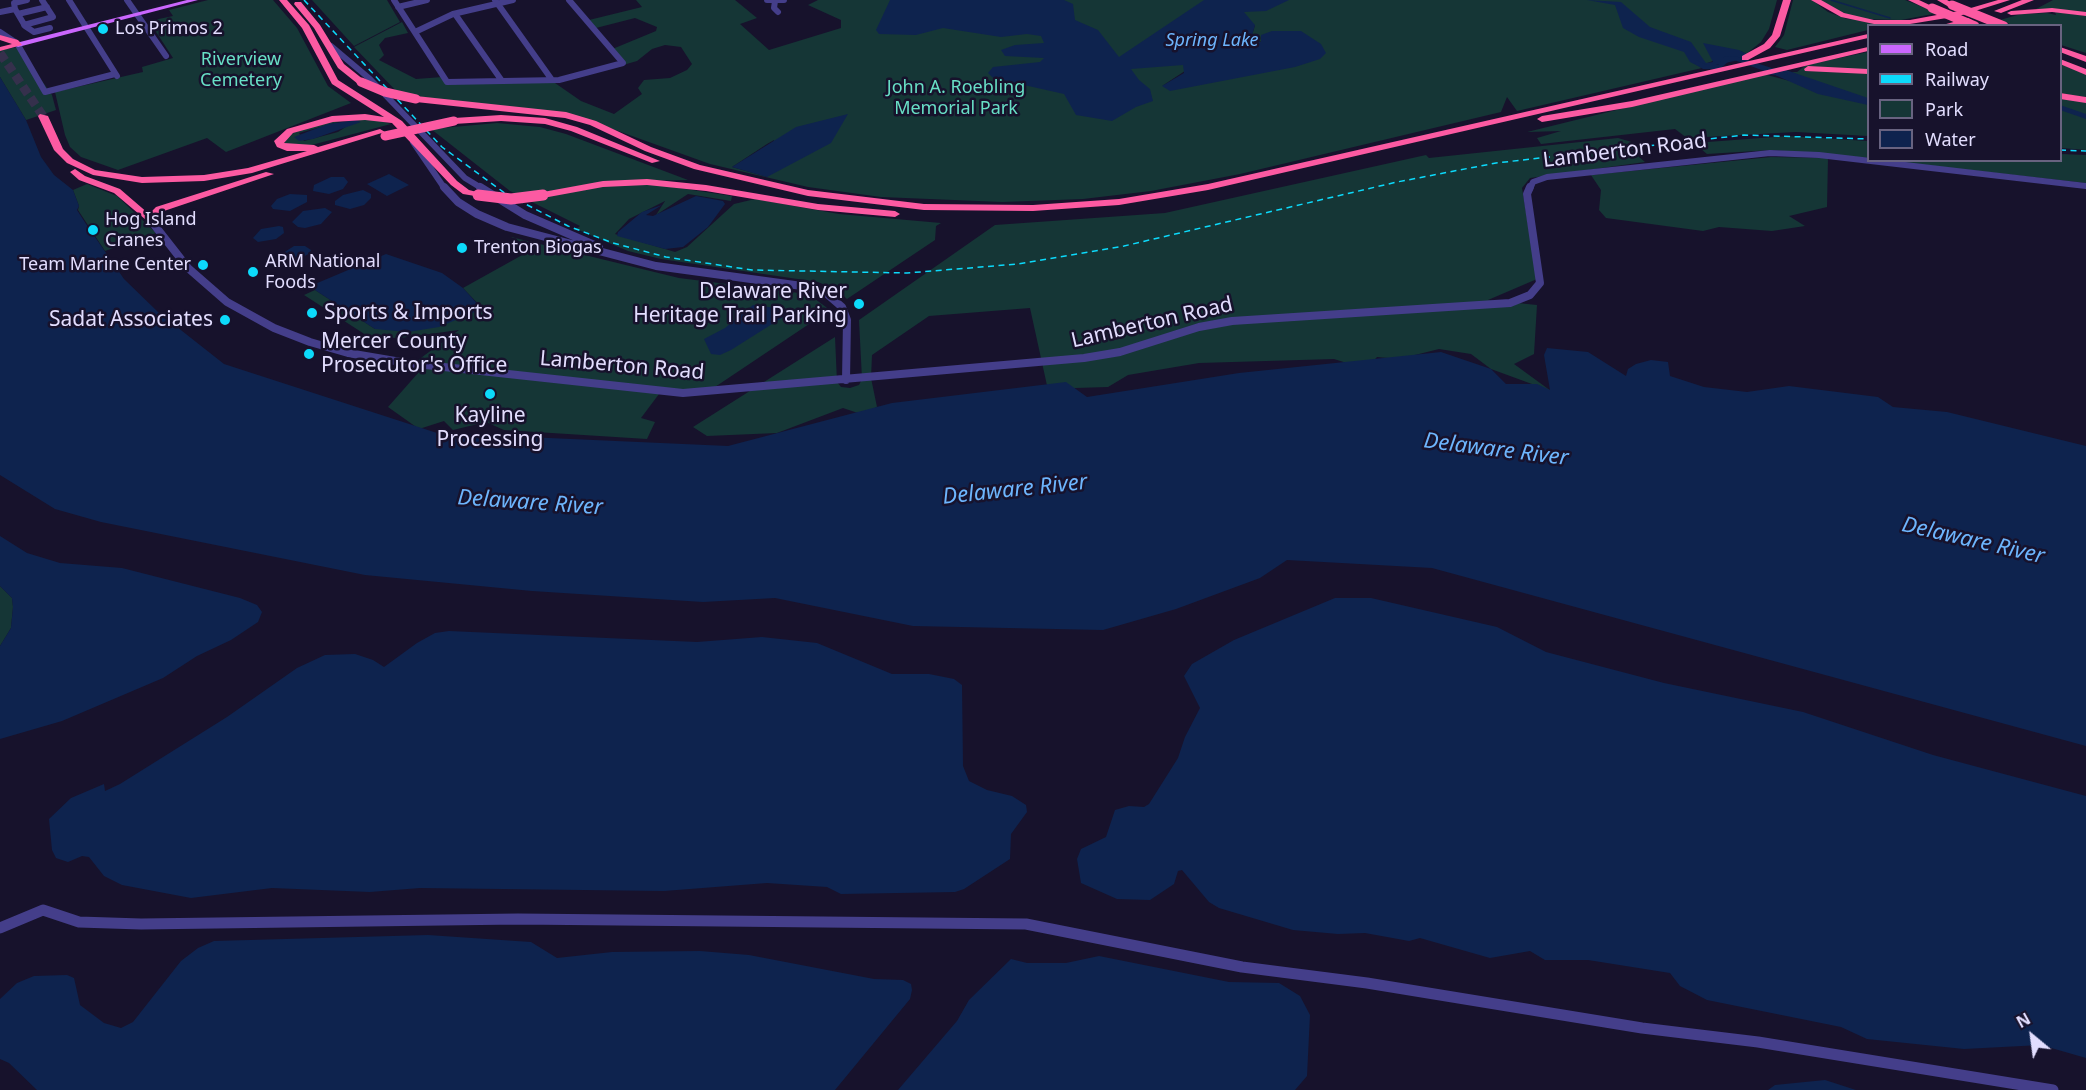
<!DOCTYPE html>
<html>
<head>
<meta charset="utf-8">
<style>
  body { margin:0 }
  #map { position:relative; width:2086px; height:1090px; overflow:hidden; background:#17122c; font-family:"Noto Sans",sans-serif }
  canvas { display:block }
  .legend { position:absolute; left:1867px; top:24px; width:195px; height:138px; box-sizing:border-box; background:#17122c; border:2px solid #686380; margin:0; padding:8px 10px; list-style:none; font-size:18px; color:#e2ddfe }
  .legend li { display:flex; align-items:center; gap:12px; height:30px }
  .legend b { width:30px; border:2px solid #686380 }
  .north { position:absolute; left:2002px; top:1006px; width:60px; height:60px; -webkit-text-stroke:4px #17122c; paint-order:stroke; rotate:331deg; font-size:16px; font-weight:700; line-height:24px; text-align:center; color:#e2ddfe }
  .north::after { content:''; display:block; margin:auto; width:21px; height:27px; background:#e2ddfe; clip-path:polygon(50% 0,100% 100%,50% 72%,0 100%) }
</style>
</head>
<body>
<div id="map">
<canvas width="2086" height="1090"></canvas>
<ul class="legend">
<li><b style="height:8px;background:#ca66fd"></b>Road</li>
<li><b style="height:8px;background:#0cdafb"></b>Railway</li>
<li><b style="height:16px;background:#153636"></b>Park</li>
<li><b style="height:16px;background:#0e234e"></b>Water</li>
</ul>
<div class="north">N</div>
</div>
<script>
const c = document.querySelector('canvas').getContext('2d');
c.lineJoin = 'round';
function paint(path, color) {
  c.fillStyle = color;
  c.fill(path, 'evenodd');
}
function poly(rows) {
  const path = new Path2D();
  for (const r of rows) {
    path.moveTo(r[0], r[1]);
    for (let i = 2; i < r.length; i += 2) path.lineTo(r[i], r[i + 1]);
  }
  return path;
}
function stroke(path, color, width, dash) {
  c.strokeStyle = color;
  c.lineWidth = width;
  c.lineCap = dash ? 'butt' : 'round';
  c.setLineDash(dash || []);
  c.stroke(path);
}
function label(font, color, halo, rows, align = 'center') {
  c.font = font + ' "Noto Sans",sans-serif';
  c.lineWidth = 5;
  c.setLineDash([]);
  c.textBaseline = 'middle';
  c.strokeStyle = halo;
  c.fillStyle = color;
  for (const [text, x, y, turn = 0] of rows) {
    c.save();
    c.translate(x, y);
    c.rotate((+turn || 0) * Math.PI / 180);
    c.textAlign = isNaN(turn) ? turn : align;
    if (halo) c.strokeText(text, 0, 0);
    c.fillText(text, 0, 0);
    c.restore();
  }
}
paint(poly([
  [208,0,273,0,297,28,328,86,351,103,226,152,207,138,118,170,81,157,70,147,65,135,55,92,143,72,142,67,173,58,149,21,173,16,169,10],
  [312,0,387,0,400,22,354,46],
  [636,0,735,0,757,18,740,24,769,50,841,28,841,20,808,5,818,0,1777,0,1769,29,1761,42,1746,54,1741,51,1699,66,1702,68,1517,111,1507,97,1501,112,1240,174,1151,191,1083,199,1002,202,881,197,808,187,710,164,582,118,399,94,354,47,402,22,408,33,385,38,379,45,384,55,379,60,416,79,443,77,446,83,555,83,581,101,614,114,642,94,638,88,644,80,670,78,687,70,692,64,681,47,665,45,652,49,637,61,623,65,610,50,656,31,657,27,635,18,592,29,585,21,642,7],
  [1255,25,1251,39,1262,42,1162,86],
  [774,140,767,177,732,167,767,144],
  [1793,0,1812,0,1828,12,1847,19,1892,24,1868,26,1868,30,1787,50,1775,47,1784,35],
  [1819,0,1905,0,1938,13,1901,20,1863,19,1850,16],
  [2053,0,2086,0,2086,13,2036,9],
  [2055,12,2086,16,2086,53,2061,45,2060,26,2012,25,2000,20,2021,14,2047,13,2056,15],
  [18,47,52,95,56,110,26,120,0,77,0,50],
  [1868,52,1868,136,1796,132,1687,138,1675,129,1541,144,1537,138,1561,131,1527,132,1763,74,1790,81,1806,78,1791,72,1797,72,1806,65],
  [2061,64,2086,74,2086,97,2061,94],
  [2060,96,2086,102,2086,150,2061,148],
  [374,119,391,124,304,147,287,145,283,141,285,136,325,121,342,121,299,133,304,141,338,132,356,120],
  [497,123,540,127,566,134,688,180,632,181,732,196,731,201,688,194,656,215,665,201,629,219,615,234,675,252,687,247,734,204,755,199,839,214,941,223,936,226,935,240,847,299,837,290,818,282,661,259,628,251,576,229,580,226,510,191,431,129],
  [1788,136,1868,141,1868,158,1772,150,1707,154,1694,143],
  [1618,138,1635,143,1625,145,1645,162,1530,178,1522,188,1537,279,1488,300,1537,305,1534,354,1514,364,1551,391,1491,369,1471,354,1439,349,1399,359,1377,357,1366,369,1334,359,1199,363,1128,375,1108,387,1075,388,1063,399,1048,390,1030,308,929,316,872,355,871,378,877,407,861,414,843,408,777,433,707,436,693,427,835,337,837,382,841,387,850,388,859,385,862,379,859,320,995,225,1165,213,1426,155,1429,158],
  [2061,154,2086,155,2086,183,1888,161,2060,160],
  [1771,157,1828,158,1827,207,1789,216,1805,226,1772,231,1719,227,1703,231,1606,218,1599,210,1601,190,1591,175],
  [87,184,117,196,156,233,105,251,78,210,79,206,73,190],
  [511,237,679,278,799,293,815,299,830,310,715,387,659,394,641,418,655,422,647,439,504,430,486,422,453,430,444,421,419,429,388,407,426,364,414,363,459,330,400,338,369,337,304,295,315,290,375,329,482,308,463,288,533,249],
  [0,586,12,598,13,607,11,628,0,646]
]), '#153636');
paint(poly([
  [890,0,1064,0,1073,4,1075,20,1098,30,1119,57,1204,0,1289,0,1266,11,1244,12,1255,25,1251,39,1261,42,1261,35,1272,31,1301,31,1321,44,1326,53,1320,59,1295,67,1170,91,1162,86,1184,73,1183,65,1131,69,1139,80,1150,89,1153,101,1136,107,1112,121,1076,115,1064,94,993,78,988,73,993,67,1040,62,1044,58,1005,56,1001,50,1015,45,1044,43,1041,36,1027,34,1001,37,943,28,916,35,879,34,876,30],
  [1587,0,1621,2,1650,27,1691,42,1706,63,1713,62,1703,43,1739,50,1753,57,1702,68,1690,62,1684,52,1639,37,1623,28,1615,5],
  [1783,69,1868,98,1868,105,1818,94,1775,75,1763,74],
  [0,77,26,120,41,157,54,175,73,190,79,206,77,210,86,224,124,279,158,312,224,364,437,433,728,446,892,403,1066,382,1087,397,1239,373,1441,352,1491,369,1506,384,1537,384,1550,390,1544,355,1547,348,1588,352,1626,376,1628,369,1636,364,1651,360,1668,362,1670,376,1704,387,1747,392,1789,386,1878,397,1893,407,1947,412,2086,446,2086,746,1432,568,1287,560,1260,578,1176,609,1103,630,913,626,775,598,703,602,532,591,365,575,101,522,55,509,0,475],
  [848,114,831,143,767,177,732,167,796,127],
  [356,120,361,122,313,139,299,141,294,137,328,124],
  [389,174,409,185,387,196,367,184],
  [331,177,344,177,348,182,343,189,329,194,313,191,314,185],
  [363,190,371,194,371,198,364,205,350,209,335,205,335,201,343,195],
  [290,194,307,195,307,202,290,211,273,209,271,206,277,199],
  [696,196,723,201,725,204,708,227,683,247,665,249,617,236,618,232,642,212,662,205,646,215,653,216],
  [325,208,332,212,321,224,305,228,298,227,292,222,303,211],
  [279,226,283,227,284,233,276,239,258,242,253,238,261,229],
  [294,246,305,246,311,250,310,253,296,261,281,261,280,255],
  [386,254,442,273,463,288,482,309,439,327,408,332,375,329,315,290,315,284],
  [753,305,784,309,788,314,731,350,720,355,711,354,704,339,725,328],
  [0,536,27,553,60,563,122,568,240,598,257,605,262,612,258,622,231,640,197,656,163,678,62,721,0,739,0,646,11,628,13,607,12,598,0,586],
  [1335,598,1371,598,1497,627,1546,652,1664,683,1803,712,1933,755,2086,796,2086,1058,2041,1045,1964,1049,1867,1039,1841,1027,1707,1000,1680,986,1670,973,1588,960,1545,960,1530,951,1490,958,1420,938,1409,941,1365,933,1338,934,1293,930,1219,908,1209,902,1182,870,1178,871,1174,884,1150,900,1117,899,1081,883,1077,859,1081,849,1106,837,1115,810,1129,806,1144,807,1149,804,1178,758,1185,737,1200,708,1184,676,1192,664,1234,640],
  [449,631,697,642,762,637,817,643,892,674,929,674,954,679,962,685,963,766,969,781,987,790,1012,796,1026,805,1027,812,1011,834,1010,859,964,889,955,892,841,894,827,887,767,883,664,891,420,888,370,892,272,888,191,898,122,885,104,876,89,857,82,856,68,862,56,858,52,850,49,819,71,798,104,784,105,791,120,784,227,717,297,668,325,655,355,654,373,660,384,667,417,643,435,633],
  [428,935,531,942,557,958,612,952,700,951,749,955,874,979,903,980,911,984,912,990,910,999,835,1090,37,1090,9,1063,0,1059,0,999,17,983,34,976,67,975,74,978,80,1005,104,1023,121,1028,133,1022,181,961,198,948,214,941],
  [1099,956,1229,982,1279,983,1300,996,1310,1015,1307,1076,1295,1090,898,1090,957,1021,969,1000,1011,959,1027,963,1066,963],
  [1825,1080,1856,1090,1768,1090,1775,1085]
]), '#0e234e');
stroke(poly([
  [1831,0,1890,18]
]), '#0e234e', 1.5);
paint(poly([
  [1735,56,1787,73,1788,75,1781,77,1734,60,1729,61,1720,69,1703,69,1692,62,1696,60,1707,65,1718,65,1724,57,1735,56],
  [2060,105,2086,114,2086,119,2060,110,2060,105]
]), '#0e234e');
stroke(poly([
  [0,53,43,116]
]), '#35304c', 9, [9, 4.5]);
stroke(poly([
  [69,0,117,76],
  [127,0,166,56],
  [394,0,447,82,559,80,623,63,569,0],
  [495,0,552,80],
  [767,0,784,0],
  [775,1,774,8,778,12],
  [398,7,427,0],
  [15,9,25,26,34,32,50,28],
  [15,9,14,3,27,0],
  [0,12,15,9],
  [18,14,47,7],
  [455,14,502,81],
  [24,25,53,17,42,0],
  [0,32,15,42],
  [415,32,453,14,513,0],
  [18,45,45,92,115,74],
  [331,46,370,79,465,178,483,189],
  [413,142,445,189],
  [1530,189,1533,182,1547,177,1770,153,1819,155,2086,186]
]), '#443e8a', 6);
stroke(poly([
  [444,187,458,202,477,214,507,227,656,266,802,286,827,294,842,307,847,320,846,380],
  [480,187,525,215,599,247],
  [152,222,188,268,227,302,274,328,310,342,348,353,407,363,683,393,1084,358,1120,352,1199,327,1232,321,1510,303,1530,295,1540,283,1527,194,1530,187]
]), '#443e8a', 8);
stroke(poly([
  [0,928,43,910,79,922,141,924,518,919,1026,924,1242,967,1367,983,1642,1028,1758,1042,2053,1090]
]), '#443e8a', 11);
paint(poly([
  [187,0,198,0,18,47,11,42,15,40,20,42,187,0]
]), '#ca66fd');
paint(poly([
  [279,0,287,0,309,25,338,80,402,121,457,181,469,190,481,193,481,197,463,194,451,185,392,123,365,120,333,122,293,133,284,143,314,145,318,147,380,129,385,132,252,173,204,181,142,183,93,175,67,163,54,150,38,116,40,114,48,116,63,149,73,159,95,170,142,177,204,175,248,168,307,151,287,151,277,147,274,141,287,129,332,116,365,114,384,117,332,84,302,28,279,0],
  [1783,0,1791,0,1780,36,1770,48,1748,60,1742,60,1742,56,1764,44,1772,35,1783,0],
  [1811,0,1821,0,1844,13,1874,20,1910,20,1964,10,1998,0,2010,0,1959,16,1910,24,1874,24,1841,17,1811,0],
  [1908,0,1919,0,1936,8,1929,10,1908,0],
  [1937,0,1947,0,1956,5,1949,7,1937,0],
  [2022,0,2034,0,2001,13,1994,11,2022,0],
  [295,2,301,2,320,25,344,64,364,80,364,84,358,84,338,68,314,28,294,4,295,2],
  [2052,8,2086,12,2086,16,2052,12,2011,15,2007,13,2011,11,2052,8],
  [1968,18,1972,20,1971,22,1955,26,1939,26,1968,18],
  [1868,34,1868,38,1208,190,1119,205,1033,211,924,210,808,196,694,169,645,151,590,125,565,118,416,102,412,99,416,96,566,112,596,121,651,147,700,165,808,190,924,204,1033,205,1119,199,1208,184,1868,34],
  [0,35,18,40,22,45,0,51,0,47,12,44,0,40,0,35],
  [1868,47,1868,51,1632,107,1542,122,1537,119,1542,116,1632,101,1868,47],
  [2060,47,2086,56,2086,62,2060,52,2060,47],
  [2060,59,2086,69,2086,75,2060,64,2060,59],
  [1808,66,1868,69,1868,74,1805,71,1804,69,1808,66],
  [2060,93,2086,97,2086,103,2060,99,2060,93],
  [501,115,545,118,577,127,660,161,652,163,571,131,545,124,501,121,454,124,449,121,454,118,501,115],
  [75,169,85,176,120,189,149,214,156,207,266,172,274,174,164,211,159,215,156,224,152,225,114,193,79,180,70,172,75,169],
  [647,179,706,185,818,204,895,211,900,214,895,217,818,210,706,191,647,185,603,187,543,198,538,195,543,192,603,181,647,179]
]), '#fc5aa2');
stroke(poly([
  [304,0,442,147,506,194,568,226,613,243,666,257,752,270,907,273,1018,264,1124,246,1397,182,1496,163,1744,135,1868,139],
  [2060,150,2086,151]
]), '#0cdafb', 1.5, [6, 4.5]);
stroke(poly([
  [1952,5,2004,26],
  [1932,8,1975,26],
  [361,82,385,92,416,99],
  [385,136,454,121]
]), '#fc5aa2', 9);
stroke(poly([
  [478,195,511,199,543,195]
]), '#fc5aa2', 11);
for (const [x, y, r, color] of [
  [103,29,6,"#0cdafb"],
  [93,230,6,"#0cdafb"],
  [462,248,6,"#0cdafb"],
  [203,265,6,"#0cdafb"],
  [253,272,6,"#0cdafb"],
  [859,304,6,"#0cdafb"],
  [312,313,6,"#0cdafb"],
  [225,320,6,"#0cdafb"],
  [309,354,6,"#0cdafb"],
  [490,394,6,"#0cdafb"]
]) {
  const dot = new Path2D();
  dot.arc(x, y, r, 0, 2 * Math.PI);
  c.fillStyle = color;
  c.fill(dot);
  stroke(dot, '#17122c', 2);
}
label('18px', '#e2ddfe', '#17122c', [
  ["Los Primos 2",115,29],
  ["Hog Island",105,220],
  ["Cranes",105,241],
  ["Trenton Biogas",474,248],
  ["ARM National",265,262],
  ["Foods",265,283],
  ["Team Marine Center",191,265,"right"]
], 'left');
label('italic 18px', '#6db5fd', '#17122c', [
  ["Spring Lake",1212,41]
]);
label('18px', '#68dfc6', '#17122c', [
  ["Riverview",241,60],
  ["Cemetery",241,81],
  ["John A. Roebling",956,88],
  ["Memorial Park",956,109]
]);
label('21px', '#e2ddfe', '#17122c', [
  ["Lamberton Road",1625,151,-7],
  ["Lamberton Road",1152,323,-13],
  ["Lamberton Road",622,366,5]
]);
label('21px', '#e2ddfe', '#17122c', [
  ["Delaware River",847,292],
  ["Heritage Trail Parking",847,316],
  ["Sports & Imports",324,313,"left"],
  ["Sadat Associates",213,320],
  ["Mercer County",321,342,"left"],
  ["Prosecutor's Office",321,366,"left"],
  ["Kayline",490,416,"center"],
  ["Processing",490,440,"center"]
], 'right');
label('italic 22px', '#6db5fd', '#17122c', [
  ["Delaware River",1496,450,7],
  ["Delaware River",1015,490,-6],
  ["Delaware River",530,503,4],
  ["Delaware River",1973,541,13]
]);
</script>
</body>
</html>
